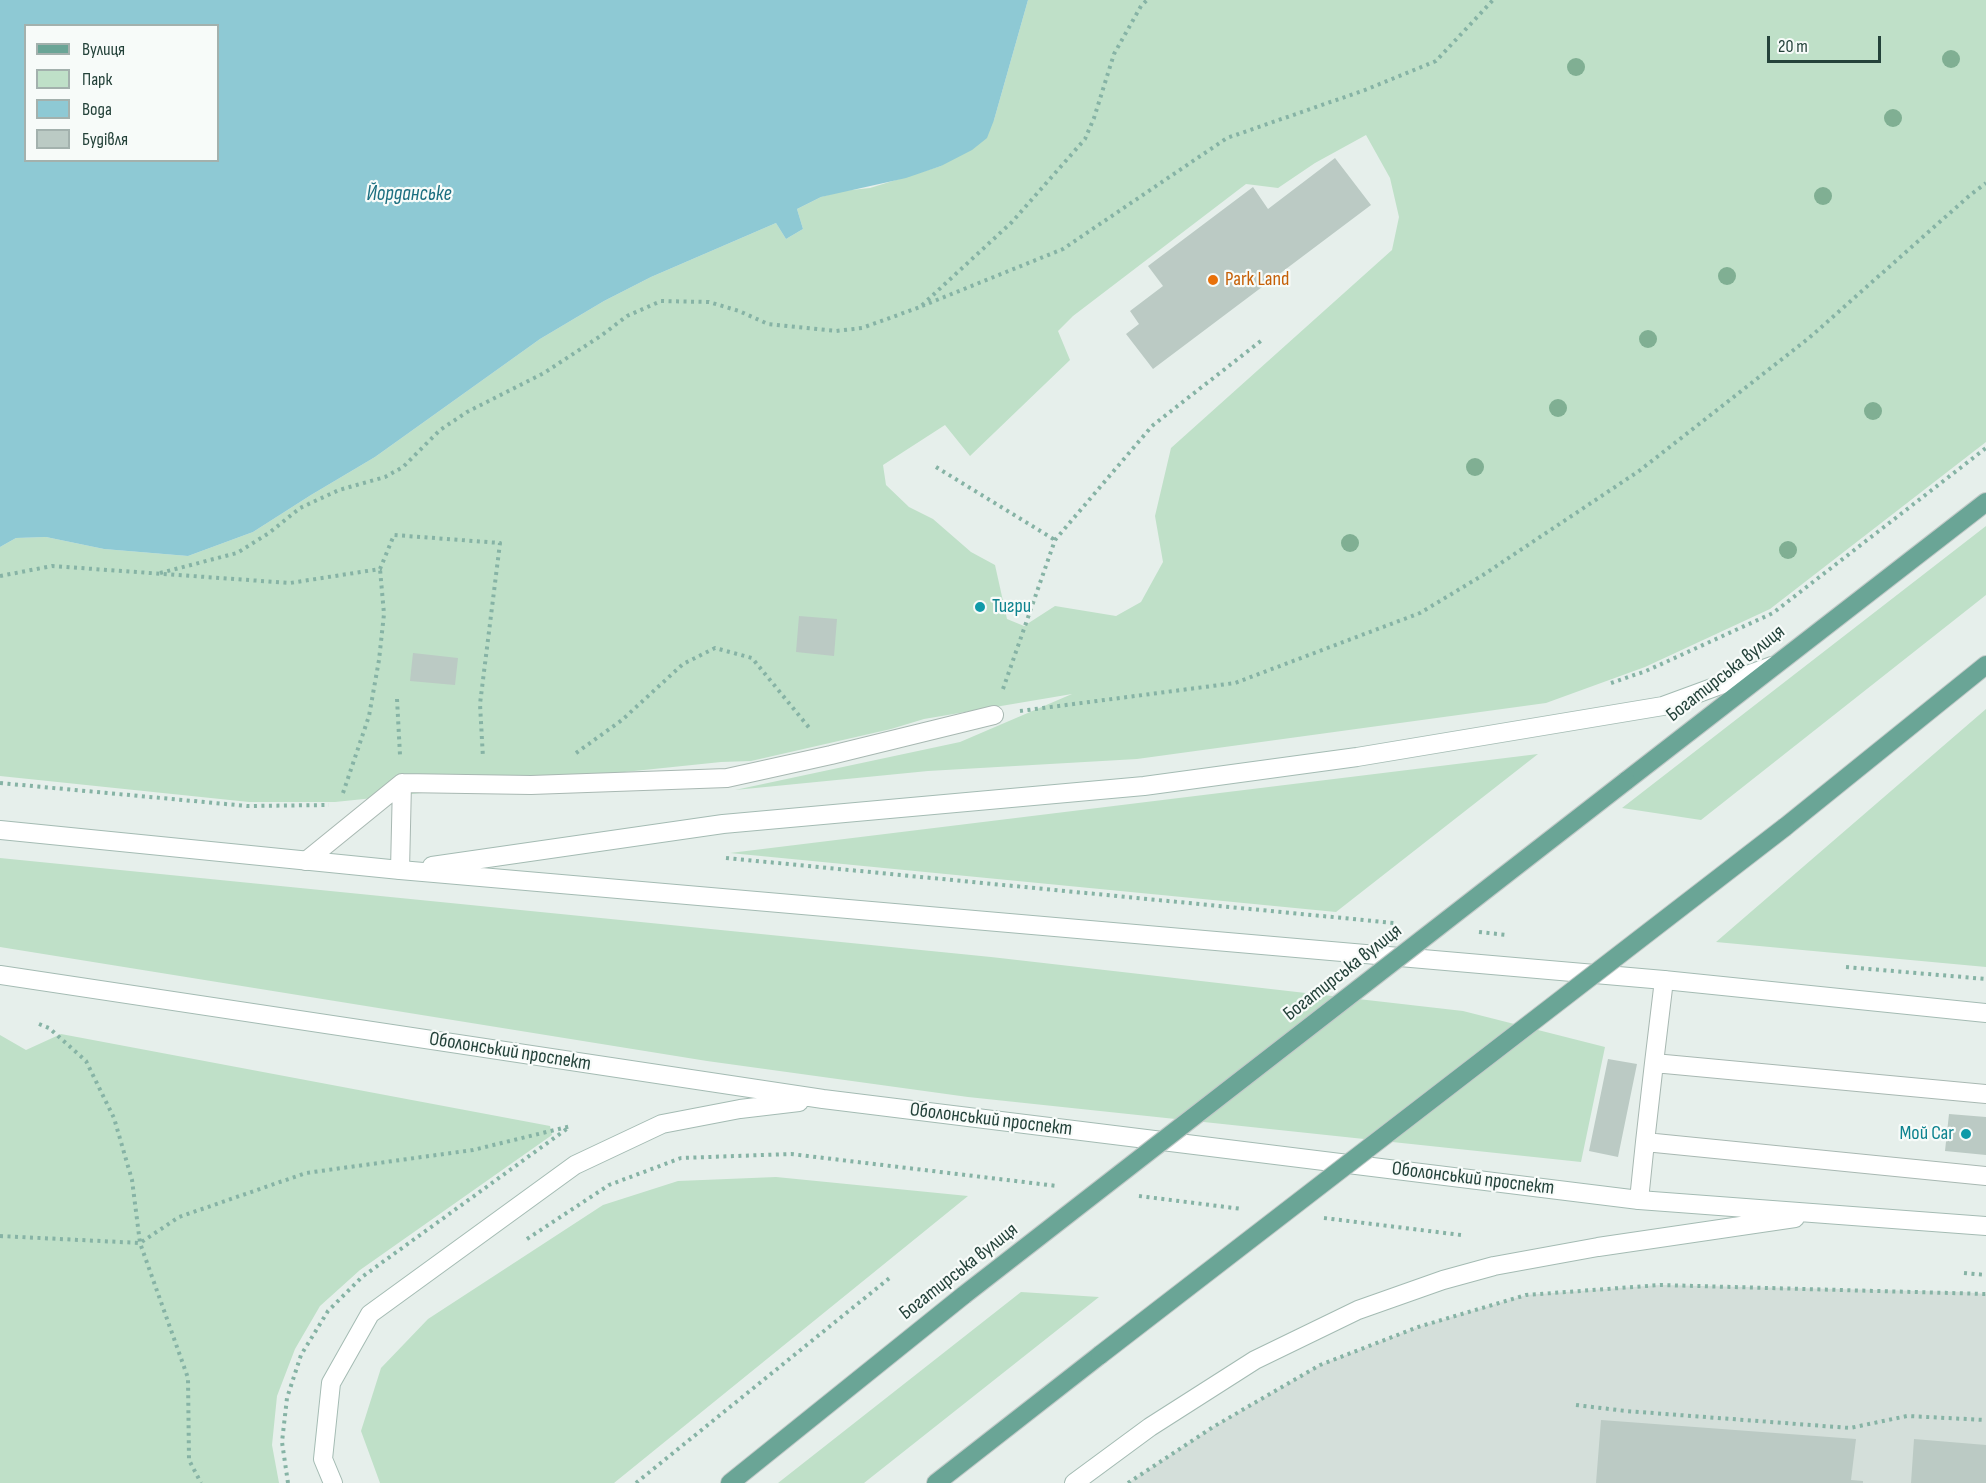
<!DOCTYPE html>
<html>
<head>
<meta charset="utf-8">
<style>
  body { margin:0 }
  #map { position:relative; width:1986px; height:1483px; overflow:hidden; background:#e6efeb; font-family:"Sofia Sans Condensed",sans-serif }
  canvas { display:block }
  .legend { position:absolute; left:24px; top:24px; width:195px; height:138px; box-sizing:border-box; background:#f7fbf9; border:2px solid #a3b1ad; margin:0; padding:8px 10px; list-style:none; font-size:18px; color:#24423a }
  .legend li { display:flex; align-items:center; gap:12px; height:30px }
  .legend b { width:30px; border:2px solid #a3b1ad }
  .scale { position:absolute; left:1767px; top:36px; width:114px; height:27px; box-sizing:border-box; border:3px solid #24423a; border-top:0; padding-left:8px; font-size:18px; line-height:21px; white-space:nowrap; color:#24423a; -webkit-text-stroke:4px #f7fbf9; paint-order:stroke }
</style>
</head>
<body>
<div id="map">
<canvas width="1986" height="1483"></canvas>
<ul class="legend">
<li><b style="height:8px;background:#6aa596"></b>Вулиця</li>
<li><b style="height:16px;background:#bfe0c8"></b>Парк</li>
<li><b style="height:16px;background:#8ec9d4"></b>Вода</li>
<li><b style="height:16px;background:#bbcac4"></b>Будівля</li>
</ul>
<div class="scale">20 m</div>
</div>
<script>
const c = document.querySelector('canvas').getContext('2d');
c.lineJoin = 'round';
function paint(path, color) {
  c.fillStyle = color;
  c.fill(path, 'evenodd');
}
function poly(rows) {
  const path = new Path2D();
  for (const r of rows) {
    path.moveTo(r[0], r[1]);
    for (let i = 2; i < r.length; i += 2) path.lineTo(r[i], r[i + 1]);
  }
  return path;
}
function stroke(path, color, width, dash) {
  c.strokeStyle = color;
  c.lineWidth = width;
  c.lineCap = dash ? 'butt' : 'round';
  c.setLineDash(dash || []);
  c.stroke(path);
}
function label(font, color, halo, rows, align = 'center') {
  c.font = font + ' "Sofia Sans Condensed",sans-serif';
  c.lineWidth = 4.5;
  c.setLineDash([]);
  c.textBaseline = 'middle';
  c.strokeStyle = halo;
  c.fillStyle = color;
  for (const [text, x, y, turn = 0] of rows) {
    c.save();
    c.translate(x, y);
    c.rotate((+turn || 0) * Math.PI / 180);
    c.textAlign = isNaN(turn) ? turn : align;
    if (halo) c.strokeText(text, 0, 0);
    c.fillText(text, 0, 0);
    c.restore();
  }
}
paint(poly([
  [1660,1285,1963,1292,1986,1294,1986,1483,1128,1483,1213,1427,1320,1365,1418,1327,1526,1295]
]), '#d4dfda');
paint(poly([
  [1028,0,1986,0,1986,442,1770,609,1645,667,1546,703,1137,759,928,771,735,790,960,742,1072,694,924,719,891,729,751,761,721,762,335,802,249,802,0,776,0,547,16,538,46,537,104,549,188,556,253,532,311,495,375,457,540,339,604,301,651,277,776,223,786,239,803,229,797,209,821,197,842,191,870,188,941,166,994,120],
  [1366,135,1390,178,1399,217,1392,250,1171,448,1155,516,1163,562,1141,602,1116,616,1055,606,1024,626,1007,619,995,565,971,552,933,519,909,507,886,485,883,465,945,425,970,456,1070,360,1058,331,1073,316,1246,184,1278,188,1315,163],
  [1986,526,1986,595,1701,820,1622,808],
  [1986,709,1986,967,1716,942],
  [1538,754,1336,912,730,853],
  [0,858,991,957,1463,1011,1605,1047,1581,1162,968,1097,707,1061,0,947],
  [61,1034,550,1126,552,1135,360,1270,320,1306,295,1349,277,1396,272,1445,279,1483,0,1483,0,1035,26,1050],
  [776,1177,968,1196,614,1483,380,1483,361,1431,381,1368,428,1319,603,1205,678,1181],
  [1021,1292,1099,1297,864,1483,778,1483]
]), '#bfe0c8');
paint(poly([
  [0,0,1028,0,994,120,987,138,972,150,941,166,906,178,821,197,797,209,803,229,786,239,776,223,651,277,604,301,540,339,375,457,311,495,253,532,188,556,104,549,46,537,16,538,0,547],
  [26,26,218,26,218,160,26,160]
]), '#8ec9d4');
paint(poly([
  [1335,158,1371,205,1153,369,1126,334,1139,324,1130,311,1163,286,1148,266,1253,187,1268,209],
  [799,616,837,619,834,656,796,652],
  [413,653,458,658,455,685,410,681],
  [1608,1059,1637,1064,1618,1157,1589,1151],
  [1949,1114,1986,1117,1986,1155,1945,1151],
  [1601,1420,1856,1439,1851,1480,1863,1481,1863,1483,1596,1483],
  [1914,1439,1986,1445,1986,1483,1911,1483]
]), '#bbcac4');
const service = poly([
  [402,783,531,785,727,778,831,755,994,715],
  [306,861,402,783,400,870],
  [1664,980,1654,1063,1986,1094],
  [1645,1142,1654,1063],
  [1639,1200,1645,1142,1986,1176]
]);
const secondary = poly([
  [0,830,400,870,1664,980,1986,1013],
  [432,866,723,824,1144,786,1357,757,1663,706,1772,666],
  [0,975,823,1099,1639,1200,1986,1226],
  [333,1483,323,1459,331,1383,370,1314,575,1165,662,1124,740,1109,799,1102],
  [1074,1483,1150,1427,1255,1360,1358,1310,1443,1280,1494,1266,1598,1247,1795,1218]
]);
const primary = poly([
  [1626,781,1986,502],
  [1785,827,1986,665],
  [730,1483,964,1295],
  [936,1483,1100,1355]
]);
stroke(service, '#a8b8b2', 20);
stroke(secondary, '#a4bbb3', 20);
stroke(primary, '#c2cac8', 20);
stroke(poly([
  [922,306,1063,249,1227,138,1365,90,1436,61,1493,0],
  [936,467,1055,540],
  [160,573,237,553,269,533,300,508,339,490,385,477,403,467,440,430,467,412,544,373,602,335,627,316,661,301,709,302,739,311,768,324,836,331,862,328,920,307,1012,222,1085,139,1094,118,1114,54,1141,6,1147,0],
  [0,576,52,566,290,583,380,569,394,535,500,543,480,704,483,758],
  [1611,683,1646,671,1773,613,1986,448],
  [1003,689,1055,540,1152,426,1262,340],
  [397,699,400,755],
  [1020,711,1235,683,1420,613,1483,575,1639,471,1809,338,1969,196,1986,183],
  [576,753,622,720,683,664,715,648,752,658,811,730],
  [0,783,247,806,329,805],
  [343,793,369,716,379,660,384,614,380,569],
  [726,858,1394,923],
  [1479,932,1507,935],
  [1846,967,1986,979],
  [39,1024,49,1028,86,1061,114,1118,132,1180,140,1243,188,1378,189,1460,201,1483],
  [1139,1196,1242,1209],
  [1324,1218,1461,1235],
  [0,1236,140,1243,179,1217,306,1173,473,1150,571,1126],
  [527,1239,609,1185,681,1158,791,1154,1057,1186],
  [1964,1273,1986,1275],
  [1576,1405,1626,1411,1850,1428,1907,1416,1986,1420],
  [288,1483,282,1442,287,1398,301,1355,328,1311,362,1277,568,1128],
  [636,1483,892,1276],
  [1128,1483,1213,1427,1320,1365,1418,1327,1526,1295,1660,1285,1986,1294]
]), '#86b3a5', 4, [3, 4.5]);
stroke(service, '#fff', 18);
stroke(secondary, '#fff', 18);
stroke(primary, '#6aa596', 18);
const primaryBridge = poly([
  [964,1295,1626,781],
  [1100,1355,1785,827]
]);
stroke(primaryBridge, '#c2cac8', 20, []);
stroke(primaryBridge, '#6aa596', 18);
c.fillStyle = '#80af93';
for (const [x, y] of [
  [1951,59],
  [1576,67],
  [1893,118],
  [1823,196],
  [1727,276],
  [1648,339],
  [1558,408],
  [1873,411],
  [1475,467],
  [1350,543],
  [1788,550]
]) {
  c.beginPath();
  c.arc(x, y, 9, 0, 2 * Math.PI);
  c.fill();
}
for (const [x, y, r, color] of [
  [1213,280,6,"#e8710a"],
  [980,607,6,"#0f9aa8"],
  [1966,1134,6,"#0f9aa8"]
]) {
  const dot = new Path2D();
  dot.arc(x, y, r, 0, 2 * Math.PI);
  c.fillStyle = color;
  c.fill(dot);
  stroke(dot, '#f7fbf9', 2);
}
label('20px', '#c56008', '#f7fbf9', [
  ["Park Land",1225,280]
], 'left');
label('20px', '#0d838f', '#f7fbf9', [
  ["Тигри",992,607],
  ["Мой Car",1954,1134,"right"]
], 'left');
label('20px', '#24423a', '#f7fbf9', [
  ["Богатирська вулиця",1726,674,-38],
  ["Богатирська вулиця",1343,973,-38],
  ["Оболонський проспект",510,1052,9],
  ["Оболонський проспект",991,1120,7],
  ["Оболонський проспект",1473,1179,7],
  ["Богатирська вулиця",959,1272,-38]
]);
label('italic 21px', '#1c6f80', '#f7fbf9', [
  ["Йорданське",409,195]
]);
</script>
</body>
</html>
